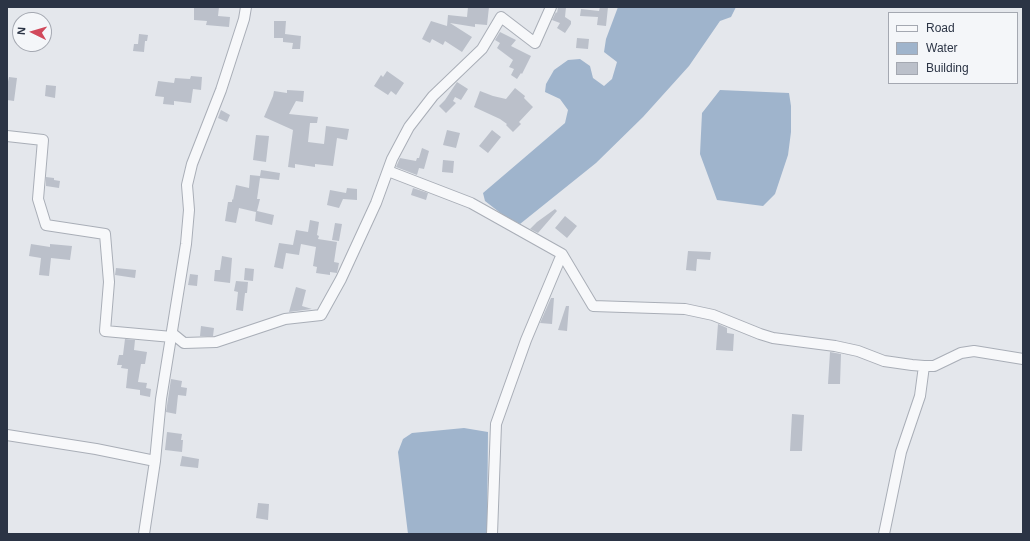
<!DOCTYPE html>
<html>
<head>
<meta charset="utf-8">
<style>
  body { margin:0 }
  #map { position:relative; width:1030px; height:541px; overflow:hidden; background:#e4e7ec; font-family:Helvetica,sans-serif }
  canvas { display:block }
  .frame { position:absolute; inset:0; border:8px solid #2b3445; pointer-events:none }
  .legend { position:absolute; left:888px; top:12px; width:130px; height:72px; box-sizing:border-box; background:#f4f6f9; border:1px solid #a4a8b1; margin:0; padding:5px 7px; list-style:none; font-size:12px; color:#2b3445 }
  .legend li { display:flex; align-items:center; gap:8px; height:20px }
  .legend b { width:20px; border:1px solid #a4a8b1 }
  .north { position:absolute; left:12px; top:12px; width:40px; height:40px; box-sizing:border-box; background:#f4f6f9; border:1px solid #a4a8b1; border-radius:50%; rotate:275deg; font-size:11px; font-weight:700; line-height:16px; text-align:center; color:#2b3445 }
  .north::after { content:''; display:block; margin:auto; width:14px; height:18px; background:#d1495b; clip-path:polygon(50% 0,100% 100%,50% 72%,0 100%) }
</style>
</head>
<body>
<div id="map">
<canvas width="1030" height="541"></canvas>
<div class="frame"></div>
<ul class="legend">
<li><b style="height:5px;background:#f7f8fa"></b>Road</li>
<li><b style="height:11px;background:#9fb4cc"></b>Water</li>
<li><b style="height:11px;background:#bbc0ca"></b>Building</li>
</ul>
<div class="north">N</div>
</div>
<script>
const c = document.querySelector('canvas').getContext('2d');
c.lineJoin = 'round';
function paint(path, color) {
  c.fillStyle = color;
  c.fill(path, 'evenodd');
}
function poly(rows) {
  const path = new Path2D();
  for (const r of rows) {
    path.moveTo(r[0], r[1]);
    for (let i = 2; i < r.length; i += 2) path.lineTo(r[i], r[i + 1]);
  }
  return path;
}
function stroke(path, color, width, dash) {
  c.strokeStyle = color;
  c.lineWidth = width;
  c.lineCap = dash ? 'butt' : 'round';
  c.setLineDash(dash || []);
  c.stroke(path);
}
paint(poly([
  [618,7,736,7,731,17,720,21,689,66,643,117,596,163,520,224,503,215,485,201,483,193,565,123,568,110,560,99,545,92,546,84,554,70,568,60,580,59,590,66,593,78,604,86,612,79,617,62,604,52,606,39],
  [720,90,789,93,791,106,791,132,788,155,775,194,763,206,717,200,700,154,702,113],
  [464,428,488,432,487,534,408,534,398,452,403,439,412,433]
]), '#9fb4cc');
paint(poly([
  [194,7,219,7,218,16,230,17,229,27,206,25,207,21,194,20],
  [468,7,489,7,487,25,475,24,475,27,450,23,472,37,462,52,445,41,443,45,432,39,430,43,422,39,431,21,447,26,448,15,467,17],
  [558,7,566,7,565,17,571,21,571,24,565,33,557,28,560,23,552,20,556,12,557,13],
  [600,7,608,7,606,26,597,25,598,17,580,16,581,9,599,11],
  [274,21,286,21,285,34,301,36,300,49,292,49,293,43,283,42,283,38,274,38],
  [500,32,516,40,511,46,531,56,522,74,521,73,517,79,511,75,514,69,509,67,513,60,497,48,500,43,495,40],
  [139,34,148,35,147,41,145,41,144,52,133,51,134,44,138,44],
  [577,38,589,39,588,49,576,48],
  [387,71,404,83,396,95,391,91,388,95,374,86,381,75,383,77],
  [191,76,202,77,201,90,193,89,191,103,174,101,174,105,163,104,164,97,155,96,158,81,174,83,175,78,190,79],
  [9,77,17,78,14,101,7,100,7,86],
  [457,82,468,89,461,100,455,97,453,101,456,103,446,113,439,106,445,100],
  [46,85,56,86,55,98,45,96],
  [515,88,525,96,524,98,533,107,519,122,521,124,513,132,506,125,507,124,500,119,474,107,480,91,493,96,506,99],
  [287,90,304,91,303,102,296,101,289,114,318,117,317,123,310,123,308,142,324,144,326,126,349,129,347,140,337,138,333,166,315,164,315,167,295,164,295,168,288,167,293,130,264,117,273,96,274,91,287,93],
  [221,110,230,115,227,122,218,118],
  [447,130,460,133,456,148,443,145],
  [492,130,501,137,488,153,479,146],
  [256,135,269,136,266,162,253,160],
  [422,148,429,151,424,169,419,168,417,175,396,167,400,158,416,161,417,158,419,158],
  [443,160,454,161,453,173,442,172],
  [261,170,280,173,279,180,260,178,257,199,260,199,257,211,274,215,272,225,255,221,256,212,239,208,236,223,225,221,228,202,232,202,232,199,233,200,236,185,249,188,250,175,260,176],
  [46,177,54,178,54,180,60,181,59,188,46,186],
  [347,188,357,189,357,200,343,199,339,208,327,205,330,190,346,193],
  [413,188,428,193,426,200,411,195],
  [555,209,557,211,538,233,530,229,537,222],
  [565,216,577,226,567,238,555,228],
  [310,220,319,222,317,235,319,236,318,239,337,242,334,262,339,263,337,273,330,272,330,275,316,273,317,267,313,266,316,247,301,244,299,255,286,253,283,269,274,267,279,243,293,245,296,230,308,232],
  [335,223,342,224,339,241,332,240],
  [31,244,50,247,50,244,72,246,70,260,51,258,49,276,39,275,41,258,29,256],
  [688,251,711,252,710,260,697,259,696,271,686,270],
  [222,256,232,258,230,283,214,281,215,270,220,270],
  [116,268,136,270,135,278,115,275],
  [245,268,254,269,253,281,244,280],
  [190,274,198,275,197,286,188,285],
  [236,281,248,282,247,293,245,293,243,311,236,310,238,292,234,291],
  [296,287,306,290,302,306,312,309,289,312],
  [551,298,554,298,552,324,540,323],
  [566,306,569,306,567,331,558,330],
  [718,324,727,328,727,333,734,334,733,351,716,350],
  [201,326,214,328,213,336,200,336],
  [125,339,135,340,134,350,147,352,145,364,141,364,138,382,147,383,146,388,151,389,150,397,140,395,140,390,126,388,128,369,121,368,122,365,117,365,119,355,123,355],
  [830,352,841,354,840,384,828,384],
  [171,379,182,381,181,387,187,388,186,396,178,395,176,414,166,412],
  [792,414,804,415,802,451,790,451],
  [167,432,182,434,181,440,183,440,182,452,165,450],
  [182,456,199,459,198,468,180,466],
  [258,503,269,504,268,520,256,518]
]), '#bbc0ca');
const street = poly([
  [7,136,43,140,38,199,46,225,105,234,109,282,105,331,172,337],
  [388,171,471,203,562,254,593,306,685,309,713,315,760,334,773,338,835,346,858,351,884,361,912,365,924,366,934,366,961,353,974,351,1023,359],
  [173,334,184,343,216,342,285,319,321,315,341,279,376,203,392,159,409,127,433,96,482,49,501,17,535,43,551,7],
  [7,435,96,449,155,461],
  [144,534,155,461,161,399,186,244,189,210,187,185,192,164,221,90,244,19,246,7],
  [492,534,496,424,526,340,562,254],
  [884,534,901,452,920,396,924,366]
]);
stroke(street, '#a9aeb7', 12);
stroke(street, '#f7f8fa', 10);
</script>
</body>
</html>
